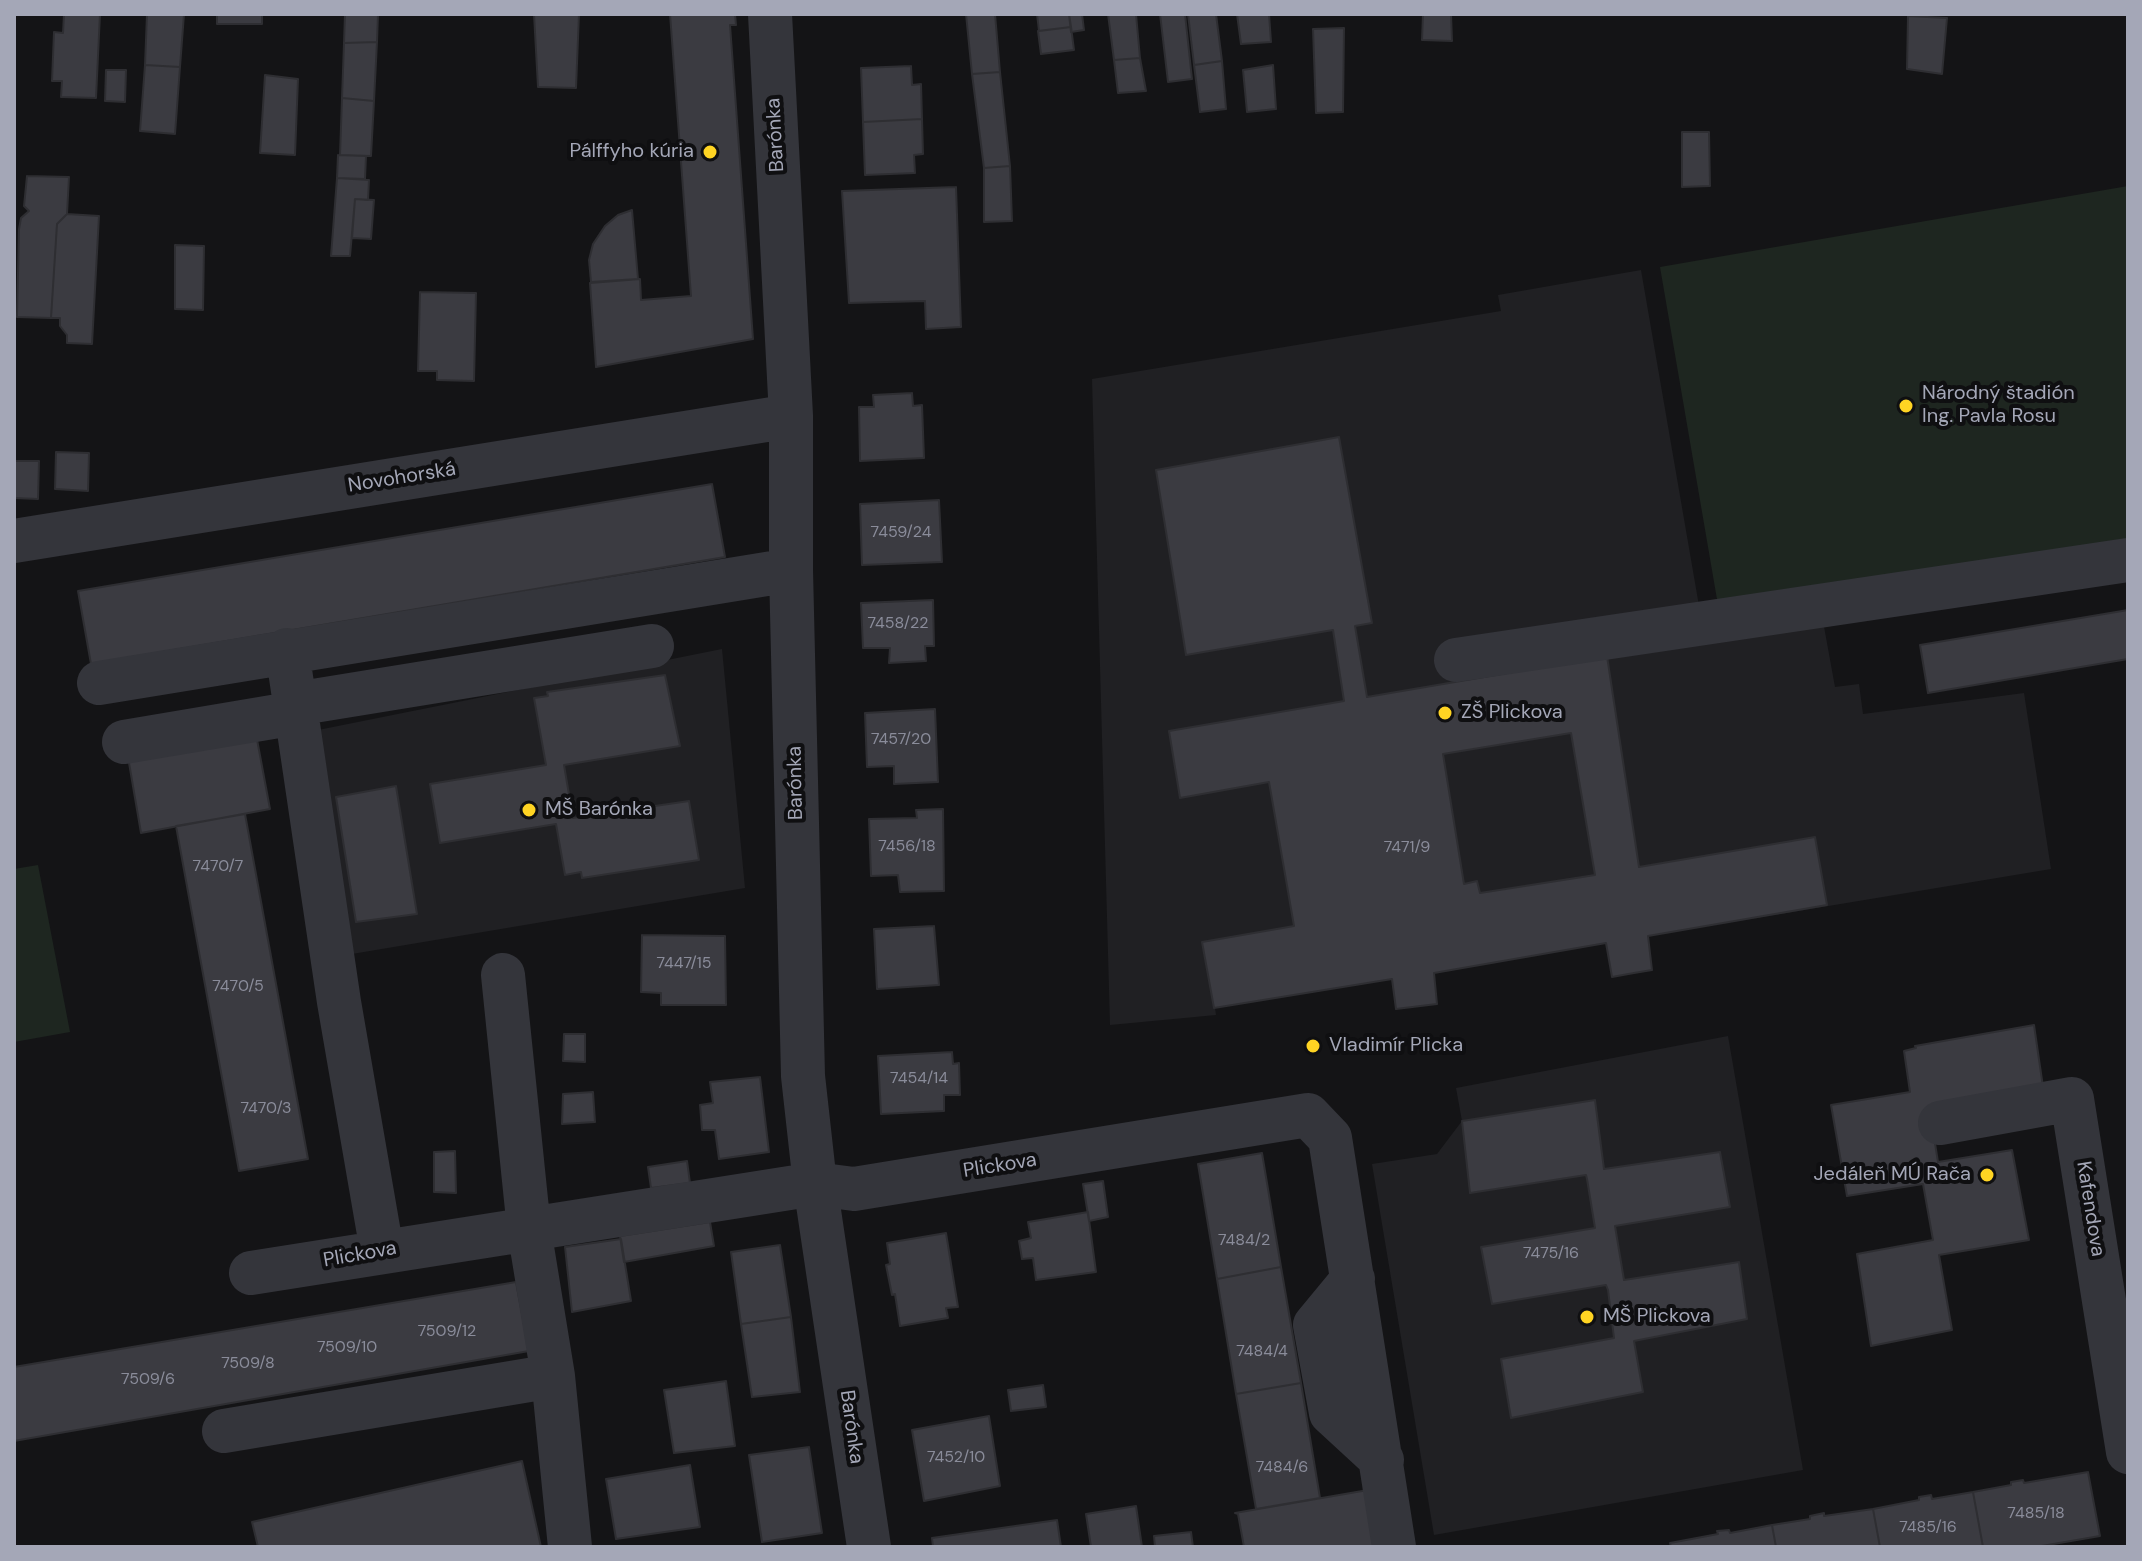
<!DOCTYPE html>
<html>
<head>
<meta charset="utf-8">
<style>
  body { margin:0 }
  #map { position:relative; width:2142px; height:1561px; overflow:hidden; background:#141416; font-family:"DM Sans",sans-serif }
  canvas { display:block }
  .frame { position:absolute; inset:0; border:16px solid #a4a7b7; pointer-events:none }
</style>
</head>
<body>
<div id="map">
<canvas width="2142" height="1561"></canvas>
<div class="frame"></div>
</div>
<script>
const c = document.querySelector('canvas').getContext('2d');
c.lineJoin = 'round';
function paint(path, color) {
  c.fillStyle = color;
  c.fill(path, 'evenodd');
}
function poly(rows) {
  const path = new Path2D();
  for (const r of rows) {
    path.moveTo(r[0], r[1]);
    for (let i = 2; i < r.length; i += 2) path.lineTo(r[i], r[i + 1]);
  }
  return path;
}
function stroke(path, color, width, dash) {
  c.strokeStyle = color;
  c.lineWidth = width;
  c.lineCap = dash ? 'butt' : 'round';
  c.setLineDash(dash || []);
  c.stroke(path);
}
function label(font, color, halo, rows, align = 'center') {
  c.font = font + ' "DM Sans",sans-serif';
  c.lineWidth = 8;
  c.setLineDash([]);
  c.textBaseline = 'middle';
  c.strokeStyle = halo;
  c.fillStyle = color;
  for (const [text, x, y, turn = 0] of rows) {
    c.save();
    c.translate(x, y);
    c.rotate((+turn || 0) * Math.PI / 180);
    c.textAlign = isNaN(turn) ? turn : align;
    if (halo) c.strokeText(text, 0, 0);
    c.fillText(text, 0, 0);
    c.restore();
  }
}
paint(poly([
  [1641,270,1703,629,1821,610,1835,687,1859,684,1863,714,2024,693,2051,869,1215,1008,1216,1015,1110,1025,1092,379,1501,311,1498,295],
  [722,649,745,888,346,955,308,732],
  [1728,1036,1803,1470,1434,1535,1372,1164,1437,1154,1462,1121,1456,1088]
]), '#202023');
paint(poly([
  [2128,186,2128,544,1719,611,1660,267],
  [38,865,70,1032,14,1042,14,869]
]), '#1e2620');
const building = poly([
  [64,14,100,14,96,98,61,97,62,81,52,81,54,32,63,33,64,14],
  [147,14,184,14,180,67,145,65,147,14],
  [217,14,262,14,262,24,217,24,217,14],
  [345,14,378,14,377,42,344,43,345,14],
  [534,14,579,14,576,88,538,87,534,14],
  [670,14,735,14,736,25,730,25,753,339,596,367,590,283,640,279,641,300,691,296,670,14],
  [966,14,995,14,1000,72,972,74,966,14],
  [1037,14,1069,14,1071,27,1039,31,1037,14],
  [1069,14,1082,14,1084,30,1071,32,1069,14],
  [1108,14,1136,14,1140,58,1114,60,1108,14],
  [1160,14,1185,14,1192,79,1168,82,1160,14],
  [1188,14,1216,14,1222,61,1194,65,1188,14],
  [1237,14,1269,14,1271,42,1241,44,1237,14],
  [1423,14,1451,14,1452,41,1422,40,1423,14],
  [1908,16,1947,18,1942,74,1907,69,1908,16],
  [1071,27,1074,50,1041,54,1038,31,1071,27],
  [1344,28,1343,112,1316,113,1313,29,1344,28],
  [377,42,374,101,342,98,344,43,377,42],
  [1140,58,1146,91,1118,93,1114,60,1140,58],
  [1222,61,1226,109,1200,112,1194,65,1222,61],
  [145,65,180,67,175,134,140,131,145,65],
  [1273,65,1276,109,1247,112,1243,70,1273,65],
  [911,66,912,85,921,84,922,119,863,122,861,68,911,66],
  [106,70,126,70,125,102,105,101,106,70],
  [1000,72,1010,166,984,168,972,74,1000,72],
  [265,75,298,79,295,155,260,153,265,75],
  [342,98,374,101,371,156,340,155,342,98],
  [922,119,923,154,914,155,915,173,865,175,863,122,922,119],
  [1682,132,1709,132,1710,186,1682,187,1682,132],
  [338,155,366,156,365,179,337,178,338,155],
  [1010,166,1012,221,984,222,984,168,1010,166],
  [27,176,69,177,67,214,57,224,51,318,17,317,19,229,21,218,29,211,24,206,27,176],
  [337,178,369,180,368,200,355,199,350,256,331,256,337,178],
  [956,187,961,327,926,329,925,301,849,303,842,191,956,187],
  [355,199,374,200,371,239,352,238,355,199],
  [632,210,638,279,591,282,589,260,593,244,605,226,618,215,632,210],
  [67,214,99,216,92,344,67,343,67,335,60,326,60,318,51,318,57,224,67,214],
  [175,245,204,246,203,310,175,309,175,245],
  [420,292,476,293,474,381,437,380,437,371,418,371,420,292],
  [912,393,913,406,922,405,924,458,860,461,859,407,874,407,873,395,912,393],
  [1339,437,1372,623,1355,626,1367,697,1607,656,1639,867,1815,837,1827,905,1648,936,1652,970,1634,973,1612,977,1606,943,1434,973,1437,1004,1396,1009,1392,979,1214,1008,1202,942,1294,926,1269,782,1180,798,1169,731,1344,701,1333,630,1186,655,1156,470,1339,437],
  [1571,733,1595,875,1480,893,1477,881,1464,884,1443,754,1571,733],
  [56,452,89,453,88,491,55,489,56,452],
  [14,461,39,461,38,499,14,498,14,461],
  [712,484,725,557,91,664,78,591,712,484],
  [939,500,942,562,862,565,860,504,939,500],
  [933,600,934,646,925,646,926,661,889,663,890,648,863,648,861,603,933,600],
  [2128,610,2128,659,1928,693,1920,645,2128,610],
  [665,675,680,746,564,765,573,818,689,801,699,860,582,878,581,872,565,875,556,824,440,843,430,784,546,765,534,698,548,696,547,692,665,675],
  [935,709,938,782,894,784,894,766,867,767,865,713,935,709],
  [256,734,270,809,141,833,128,757,256,734],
  [396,786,417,914,356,922,336,797,396,786],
  [943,809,944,891,900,892,898,875,871,876,869,819,917,818,916,810,943,809],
  [245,814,308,1159,239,1171,176,826,245,814],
  [934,926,939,985,877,989,874,929,934,926],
  [642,935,725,936,726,1005,661,1005,661,993,641,992,642,935],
  [2034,1025,2043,1087,1929,1106,1938,1162,2012,1150,2029,1240,1939,1255,1952,1330,1871,1346,1857,1254,1933,1240,1923,1184,1847,1196,1831,1105,1910,1092,1904,1051,1916,1048,1915,1046,2034,1025],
  [564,1034,585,1034,585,1062,563,1061,564,1034],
  [952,1052,953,1064,959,1063,960,1095,944,1095,944,1111,881,1114,878,1056,952,1052],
  [760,1077,769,1152,719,1159,715,1130,702,1130,700,1105,713,1103,710,1082,760,1077],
  [593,1092,595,1122,562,1124,563,1094,593,1092],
  [1595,1100,1604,1169,1720,1152,1730,1207,1615,1226,1624,1280,1739,1262,1747,1319,1634,1341,1643,1392,1511,1418,1501,1359,1614,1338,1608,1290,1606,1285,1492,1304,1481,1247,1595,1228,1587,1179,1586,1175,1470,1193,1462,1121,1595,1100],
  [455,1151,456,1193,434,1192,434,1152,455,1151],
  [1262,1153,1281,1267,1217,1279,1198,1164,1262,1153],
  [687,1161,690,1183,651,1188,648,1167,687,1161],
  [1103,1181,1108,1217,1089,1221,1083,1184,1103,1181],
  [1088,1212,1096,1272,1036,1280,1033,1258,1022,1259,1019,1241,1031,1238,1028,1222,1088,1212],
  [710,1222,714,1246,624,1262,620,1236,710,1222],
  [946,1233,958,1307,946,1308,948,1318,900,1326,895,1294,892,1295,886,1265,890,1264,887,1243,946,1233],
  [621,1239,631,1301,572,1312,565,1247,621,1239],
  [780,1245,791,1317,741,1324,731,1252,780,1245],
  [1281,1267,1301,1383,1236,1394,1217,1279,1281,1267],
  [516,1282,529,1351,14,1441,14,1367,516,1282],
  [791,1317,800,1392,752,1397,741,1324,791,1317],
  [726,1381,735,1446,674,1453,664,1390,726,1381],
  [1301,1383,1320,1498,1256,1509,1236,1394,1301,1383],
  [1043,1385,1046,1407,1011,1411,1008,1390,1043,1385],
  [989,1416,1000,1486,924,1501,912,1430,989,1416],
  [809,1447,822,1533,762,1542,749,1455,809,1447],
  [522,1461,541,1547,258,1547,252,1522,522,1461],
  [690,1465,700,1527,616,1539,606,1479,690,1465],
  [2088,1472,2100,1536,2036,1547,1983,1547,1973,1492,2011,1485,2011,1482,2023,1480,2024,1483,2088,1472],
  [1368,1490,1375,1547,1244,1547,1238,1514,1235,1513,1368,1490],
  [1973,1492,1983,1547,1880,1547,1873,1509,1919,1500,1919,1497,1931,1495,1932,1499,1973,1492],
  [1136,1506,1142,1547,1091,1547,1086,1514,1136,1506],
  [1873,1509,1880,1547,1776,1547,1772,1525,1810,1519,1810,1516,1824,1513,1824,1516,1873,1509],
  [1057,1520,1061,1547,933,1547,932,1538,1057,1520],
  [1772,1525,1776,1547,1671,1547,1670,1543,1718,1534,1717,1531,1729,1530,1730,1533,1772,1525],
  [1191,1532,1193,1547,1155,1547,1154,1536,1191,1532]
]);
paint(building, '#3b3b41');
stroke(building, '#2e2e32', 2);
stroke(poly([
  [770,14,791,416,791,570,803,1076,815,1184,869,1547],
  [14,541,791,416],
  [287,650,339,1002,382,1251],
  [1456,660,2128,560],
  [99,683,791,570],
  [295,704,652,646],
  [124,742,296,713],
  [1940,1123,2072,1099,2128,1452],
  [251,1273,815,1184,854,1189,1308,1115,1330,1138,1394,1547],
  [1353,1279,1315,1325,1331,1413,1382,1460],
  [553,1376,570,1547],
  [224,1431,553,1376,529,1229,503,975]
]), '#34353b', 44);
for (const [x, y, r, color] of [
  [710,152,8,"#ffd423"],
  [1906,406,8,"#ffd423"],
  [1445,713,8,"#ffd423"],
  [529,810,8,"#ffd423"],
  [1313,1046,8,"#ffd423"],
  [1987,1175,8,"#ffd423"],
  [1587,1317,8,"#ffd423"]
]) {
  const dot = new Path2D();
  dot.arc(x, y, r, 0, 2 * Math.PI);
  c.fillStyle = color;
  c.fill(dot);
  stroke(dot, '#0f0f11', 3);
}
label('16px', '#8a8c9a', null, [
  ["7459/24",901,533],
  ["7458/22",898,624],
  ["7457/20",901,740],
  ["7456/18",907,847],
  ["7471/9",1407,848],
  ["7470/7",218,867],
  ["7447/15",684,964],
  ["7470/5",238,987],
  ["7454/14",919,1079],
  ["7470/3",266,1109],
  ["7484/2",1244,1241],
  ["7475/16",1551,1254],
  ["7509/12",447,1332],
  ["7509/10",347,1348],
  ["7484/4",1262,1352],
  ["7509/8",248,1364],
  ["7509/6",148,1380],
  ["7452/10",956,1458],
  ["7484/6",1282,1468],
  ["7485/18",2036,1514],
  ["7485/16",1928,1528]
]);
label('20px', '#a4a7b7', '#0f0f11', [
  ["Barónka",776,135,-93],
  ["Novohorská",402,478,-9],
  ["Barónka",796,783,-91],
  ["Plickova",1000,1166,-9],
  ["Kafendova",2090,1209,81],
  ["Plickova",360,1255,-10],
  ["Barónka",851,1427,82]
]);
label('20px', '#a4a7b7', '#0f0f11', [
  ["Pálffyho kúria",694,152,"right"],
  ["Národný štadión",1922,394],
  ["Ing. Pavla Rosu",1922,417],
  ["ZŠ Plickova",1461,713],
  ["MŠ Barónka",545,810],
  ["Vladimír Plicka",1329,1046],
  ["Jedáleň MÚ Rača",1971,1175,"right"],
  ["MŠ Plickova",1603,1317]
], 'left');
</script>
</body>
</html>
